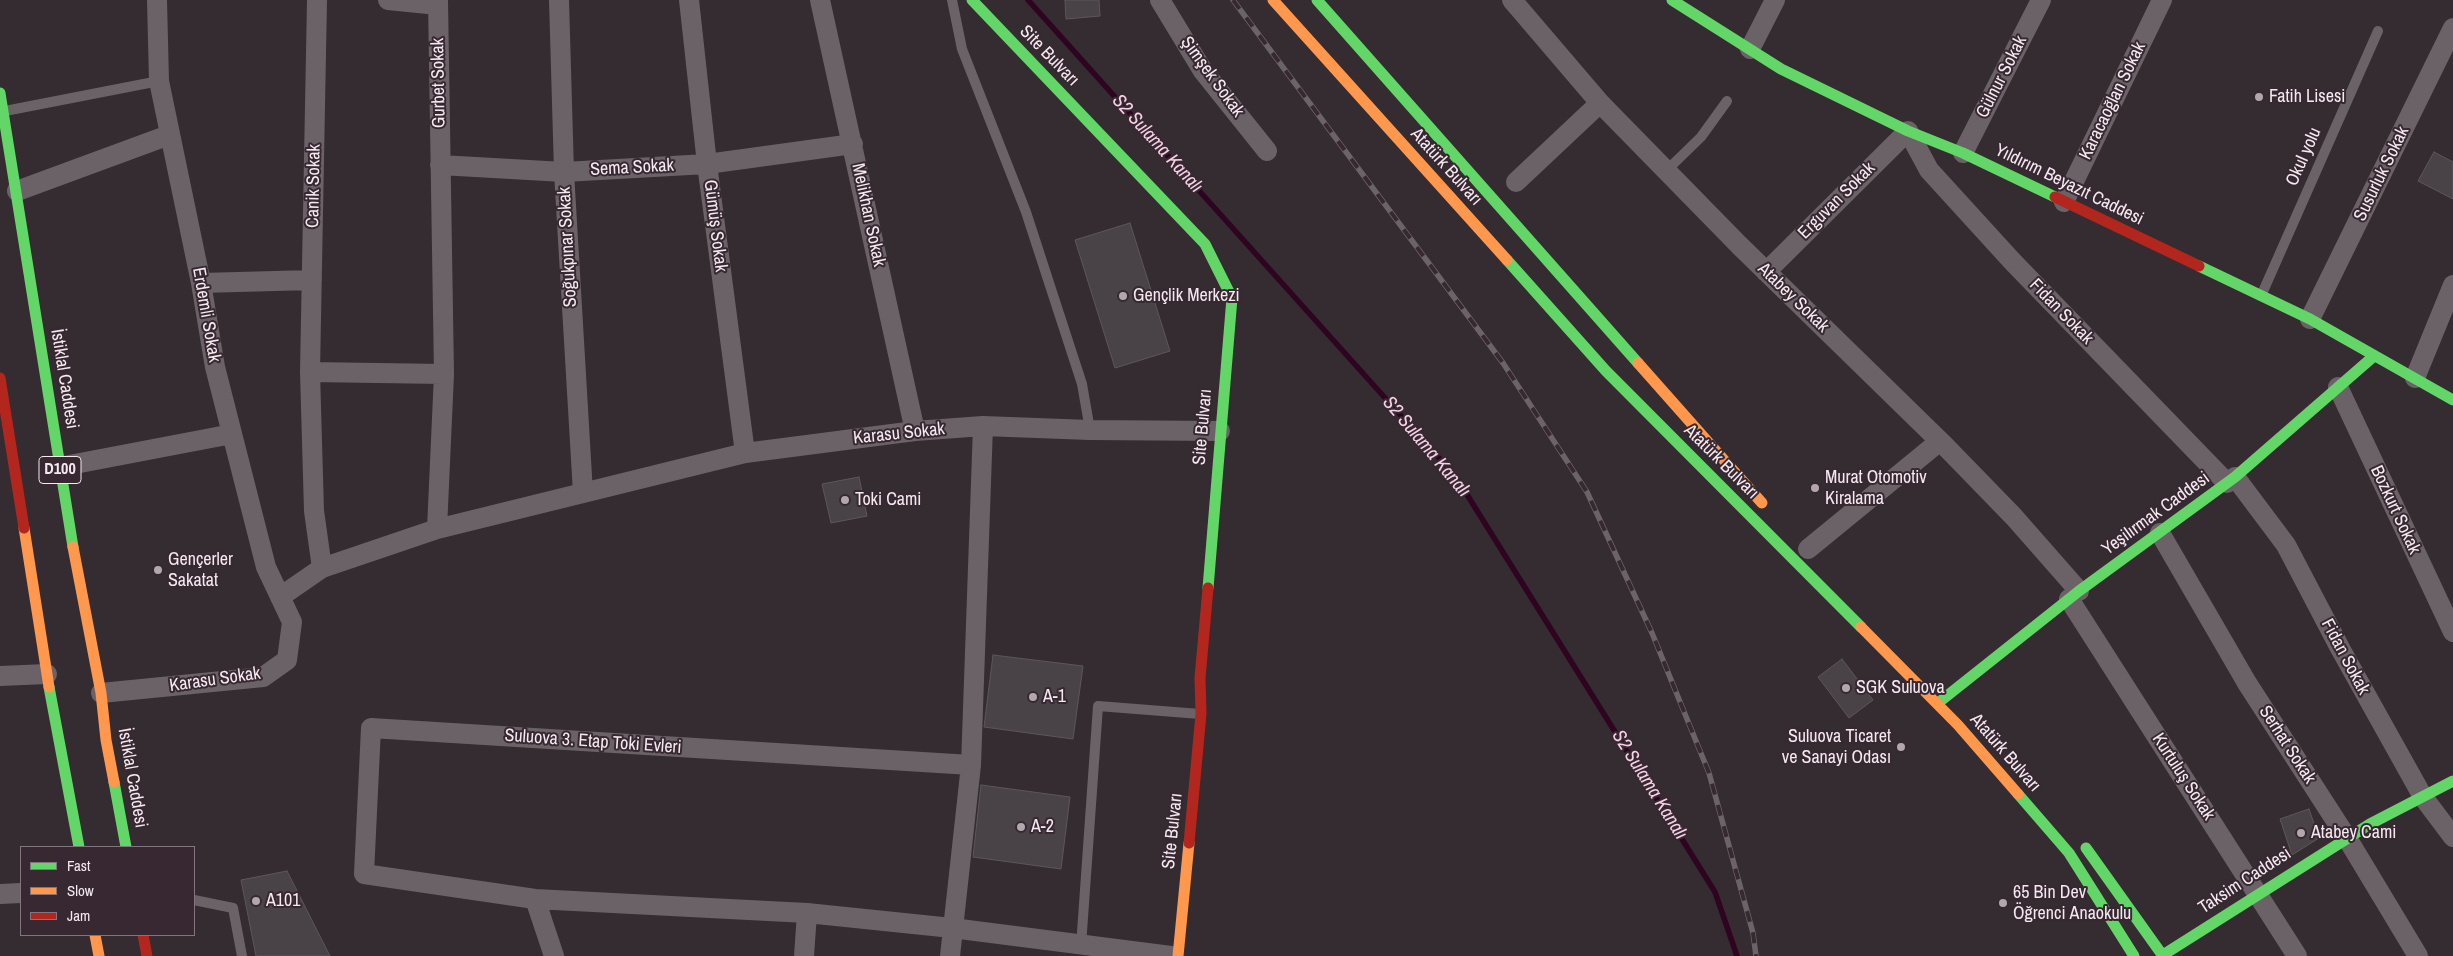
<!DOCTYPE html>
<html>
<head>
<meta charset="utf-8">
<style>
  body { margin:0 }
  #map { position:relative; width:2453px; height:956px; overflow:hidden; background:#342c30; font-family:"Archivo Narrow",sans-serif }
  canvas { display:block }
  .legend { position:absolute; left:20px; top:846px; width:175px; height:90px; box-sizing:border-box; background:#372831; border:1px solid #83757d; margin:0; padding:6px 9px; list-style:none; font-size:15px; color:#f4e9ef }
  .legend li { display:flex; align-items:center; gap:10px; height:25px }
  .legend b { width:25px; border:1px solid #83757d }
</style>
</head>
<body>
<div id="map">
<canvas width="2453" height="956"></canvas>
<ul class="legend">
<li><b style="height:6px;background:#63d668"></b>Fast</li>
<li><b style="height:6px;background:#ff974d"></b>Slow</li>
<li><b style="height:6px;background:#b3261e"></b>Jam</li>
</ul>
</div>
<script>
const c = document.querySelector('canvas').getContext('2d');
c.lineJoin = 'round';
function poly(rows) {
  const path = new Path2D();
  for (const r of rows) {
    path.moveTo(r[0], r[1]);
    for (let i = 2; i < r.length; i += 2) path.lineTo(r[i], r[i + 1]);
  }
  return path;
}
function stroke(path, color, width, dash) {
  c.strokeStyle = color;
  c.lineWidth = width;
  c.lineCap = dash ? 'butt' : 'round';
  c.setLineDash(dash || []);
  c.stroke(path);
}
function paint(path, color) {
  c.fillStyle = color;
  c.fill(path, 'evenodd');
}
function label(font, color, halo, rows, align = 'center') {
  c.font = font + ' "Archivo Narrow",sans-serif';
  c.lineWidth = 4;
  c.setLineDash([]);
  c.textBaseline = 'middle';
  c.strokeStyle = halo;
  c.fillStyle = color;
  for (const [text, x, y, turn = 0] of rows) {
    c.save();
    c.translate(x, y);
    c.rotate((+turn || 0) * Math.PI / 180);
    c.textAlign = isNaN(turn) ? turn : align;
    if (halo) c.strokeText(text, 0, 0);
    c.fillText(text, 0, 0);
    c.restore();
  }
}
stroke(poly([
  [1028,0,1456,477,1715,892,1737,956]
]), '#2e0421', 5.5);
const building = poly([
  [1065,0,1099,0,1100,16,1066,19,1065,0],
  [2434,152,2453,162,2453,199,2418,181,2434,152],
  [1130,223,1170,351,1115,368,1075,240,1130,223],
  [859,477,867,516,831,523,822,484,859,477],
  [993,655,1083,666,1073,739,984,727,993,655],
  [1842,659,1873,700,1849,718,1818,677,1842,659],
  [981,785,1070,797,1061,869,973,857,981,785],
  [2309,809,2319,838,2292,855,2280,819,2309,809],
  [287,871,330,956,256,956,241,880,287,871]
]);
paint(building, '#494246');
stroke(building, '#5d565a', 1);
stroke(poly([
  [952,0,962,49,1026,212,1082,384,1090,430],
  [5,111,159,81],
  [1666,171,1701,137,1727,101],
  [2261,296,2378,31],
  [194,900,233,908,242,956],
  [1081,946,1098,706,1200,714]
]), '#6b6267', 10);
stroke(poly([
  [317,0,310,372,314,511,322,568],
  [388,0,438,5],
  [559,0,564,172,583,493],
  [689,0,707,164,745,453],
  [820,0,915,431],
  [1160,0,1203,71,1267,151],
  [1512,0,1600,103,1739,245,1946,447,2014,517,2079,591],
  [1750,49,1775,0],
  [1963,153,2041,0],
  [440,165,564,172,707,164,853,144],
  [1516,182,1600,103],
  [17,191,169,135],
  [2064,202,2162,0],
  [1766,272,1908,131,1929,170,2012,261,2227,483],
  [201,283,312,280],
  [2310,319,2453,28],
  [310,372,444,374,438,0],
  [2415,378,2453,285],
  [2338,387,2453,632],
  [59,467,232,434],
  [2235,477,2286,545,2341,650,2423,797,2453,837],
  [437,529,444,374],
  [2160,533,2247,683,2347,838,2418,956],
  [1808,549,1940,441],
  [280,597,322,568,437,529,745,453,915,431,983,426,1090,430,1220,431],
  [2069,599,2297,956],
  [0,676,47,674],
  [101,693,263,677,287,660,292,622,266,567,215,367,201,283,159,81,157,0],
  [971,765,371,728,364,874,535,899,807,913,952,928,1171,956],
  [0,894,21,893],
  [535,899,554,956],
  [804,956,807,913],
  [950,956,971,765,983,426]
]), '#6b6267', 20);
stroke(poly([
  [972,0,1205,244,1232,298,1208,588],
  [1317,0,1638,363],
  [1672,0,1781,69,1908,131,1963,153,2055,197],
  [0,93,73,547],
  [1507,260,1606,371,1861,627],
  [2199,266,2310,319,2453,400],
  [49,687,79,847],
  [1938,703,2079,591,2235,477,2374,356],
  [114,782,126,847],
  [2018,794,2069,853,2134,956],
  [2086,848,2163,956],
  [2163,955,2370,824,2453,781]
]), '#63d668', 11);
stroke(poly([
  [1273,0,1507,260],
  [1638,363,1762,503],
  [24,528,49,687],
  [73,547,101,693,106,740,114,782],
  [1861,627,1958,725,2018,794],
  [95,935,99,956],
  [1178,956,1189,843]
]), '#ff974d', 11);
stroke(poly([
  [2055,197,2199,266],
  [0,378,24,528],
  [1189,843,1201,714,1200,678,1208,588],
  [143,935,147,956]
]), '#b3261e', 11);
const rail = poly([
  [1233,0,1503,363,1587,492,1652,633,1709,773,1753,933,1756,956]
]);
stroke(rail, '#6b6367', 5.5);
stroke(rail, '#372831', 4, [11]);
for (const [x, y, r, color] of [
  [2259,97,5,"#b1a7ac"],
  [1123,296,5,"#b1a7ac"],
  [1815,488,5,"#b1a7ac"],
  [845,500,5,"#b1a7ac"],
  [158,570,5,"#b1a7ac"],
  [1846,688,5,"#b1a7ac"],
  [1033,697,5,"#b1a7ac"],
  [1901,747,5,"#b1a7ac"],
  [1021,827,5,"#b1a7ac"],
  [2301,833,5,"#b1a7ac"],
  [256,901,5,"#b1a7ac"],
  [2003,903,5,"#b1a7ac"]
]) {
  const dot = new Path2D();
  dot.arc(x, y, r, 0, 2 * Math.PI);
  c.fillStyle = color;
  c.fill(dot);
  stroke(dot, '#372831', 2);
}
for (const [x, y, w] of [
  [60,470,42]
]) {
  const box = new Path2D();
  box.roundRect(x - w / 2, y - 13.5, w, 27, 4);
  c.fillStyle = '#372831';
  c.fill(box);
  stroke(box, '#f4e9ef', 1);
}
label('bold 16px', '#f4e9ef', null, [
  ["D100",60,470]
]);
label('18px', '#f4e9ef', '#372831', [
  ["Site Bulvarı",1049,56,46],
  ["Şimşek Sokak",1212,77,54],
  ["Gülnur Sokak",2002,77,-63],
  ["Gurbet Sokak",439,83,-91],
  ["Karacaoğlan Sokak",2113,101,-64],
  ["Okul yolu",2304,157,-66],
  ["Atatürk Bulvarı",1446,167,48],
  ["Sema Sokak",632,168,-3],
  ["Susurluk Sokak",2382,174,-64],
  ["Yıldırım Beyazıt Caddesi",2069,185,26],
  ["Canik Sokak",314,186,-89],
  ["Erguvan Sokak",1837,201,-45],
  ["Melikhan Sokak",868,215,78],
  ["Gümüş Sokak",715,226,83],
  ["Soğukpınar Sokak",568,247,-93],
  ["Atabey Sokak",1793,298,44],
  ["Fidan Sokak",2061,312,46],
  ["Erdemli Sokak",206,315,80],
  ["İstiklal Caddesi",64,379,81],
  ["Site Bulvarı",1203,427,-85],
  ["Karasu Sokak",899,434,-6],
  ["Atatürk Bulvarı",1721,462,45],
  ["Bozkurt Sokak",2395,510,65],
  ["Yeşilırmak Caddesi",2156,514,-36],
  ["Fidan Sokak",2345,657,62],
  ["Karasu Sokak",215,680,-8],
  ["Suluova 3. Etap Toki Evleri",593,742,4],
  ["Serhat Sokak",2287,745,57],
  ["Atatürk Bulvarı",2005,753,49],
  ["Kurtuluş Sokak",2183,777,57],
  ["İstiklal Caddesi",132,778,80],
  ["Site Bulvarı",1173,831,-84],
  ["Taksim Caddesi",2245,881,-33]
]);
label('18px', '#f4e9ef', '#372831', [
  ["Fatih Lisesi",2269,97],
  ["Gençlik Merkezi",1133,296],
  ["Murat Otomotiv",1825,478],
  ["Kiralama",1825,499],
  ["Toki Cami",855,500],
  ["Gençerler",168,560],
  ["Sakatat",168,581],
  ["SGK Suluova",1856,688],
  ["A-1",1043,697],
  ["Suluova Ticaret",1891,737,"right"],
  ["ve Sanayi Odası",1891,758,"right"],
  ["A-2",1031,827],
  ["Atabey Cami",2311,833],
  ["65 Bin Dev",2013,893],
  ["Öğrenci Anaokulu",2013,914],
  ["A101",266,901]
], 'left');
label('italic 19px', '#f6d2e7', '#372831', [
  ["S2 Sulama Kanalı",1157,144,48],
  ["S2 Sulama Kanalı",1426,447,50],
  ["S2 Sulama Kanalı",1649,785,58]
]);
</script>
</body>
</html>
